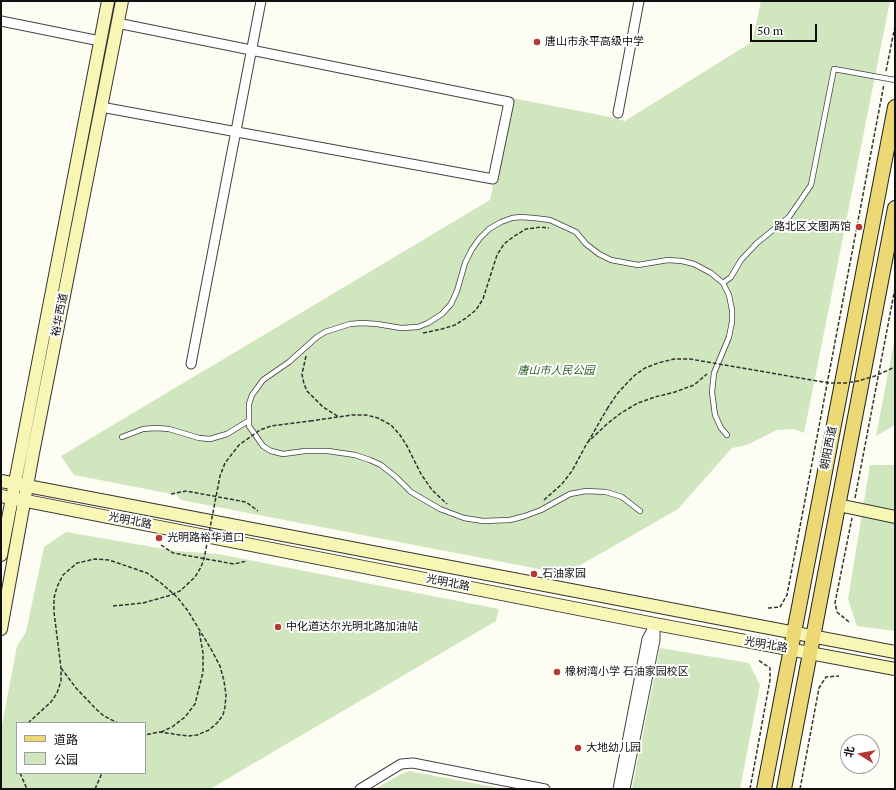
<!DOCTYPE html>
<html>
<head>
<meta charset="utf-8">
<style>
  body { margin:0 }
  #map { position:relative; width:896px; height:790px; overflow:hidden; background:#fefdf3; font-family:"PT Serif","Noto Sans SC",serif }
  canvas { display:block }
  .frame { position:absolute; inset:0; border:2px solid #101010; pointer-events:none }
  .legend { position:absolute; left:16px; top:722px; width:130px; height:52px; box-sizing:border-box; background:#fff; border:1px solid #9f9f9f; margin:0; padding:5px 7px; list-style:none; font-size:12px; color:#101010 }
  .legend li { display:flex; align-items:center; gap:8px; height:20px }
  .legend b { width:20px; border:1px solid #9f9f9f }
  .north { position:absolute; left:840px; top:734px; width:40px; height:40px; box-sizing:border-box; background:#fff; border:1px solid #9f9f9f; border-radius:50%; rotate:281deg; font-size:11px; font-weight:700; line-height:16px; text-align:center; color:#101010 }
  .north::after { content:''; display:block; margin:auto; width:14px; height:18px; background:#b43833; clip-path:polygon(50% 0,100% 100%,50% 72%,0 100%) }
  .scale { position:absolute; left:750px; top:24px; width:67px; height:18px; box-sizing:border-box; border:2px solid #101010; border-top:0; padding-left:5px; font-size:12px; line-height:14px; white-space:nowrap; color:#101010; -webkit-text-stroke:3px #fff; paint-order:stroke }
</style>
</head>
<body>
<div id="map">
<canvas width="896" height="790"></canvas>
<div class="frame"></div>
<ul class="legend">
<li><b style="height:5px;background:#ecd975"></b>道路</li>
<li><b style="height:11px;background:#d0e6bf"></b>公园</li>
</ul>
<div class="north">北</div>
<div class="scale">50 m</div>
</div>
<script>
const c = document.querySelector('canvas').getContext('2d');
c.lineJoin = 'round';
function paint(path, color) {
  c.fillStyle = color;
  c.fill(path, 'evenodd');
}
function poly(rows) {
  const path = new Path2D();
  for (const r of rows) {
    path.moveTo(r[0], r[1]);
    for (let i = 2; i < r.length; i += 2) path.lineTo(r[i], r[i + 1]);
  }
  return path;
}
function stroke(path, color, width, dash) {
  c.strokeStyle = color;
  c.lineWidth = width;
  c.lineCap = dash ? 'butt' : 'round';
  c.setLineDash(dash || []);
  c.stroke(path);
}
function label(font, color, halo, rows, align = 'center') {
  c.font = font + ' "PT Serif","Noto Sans SC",serif';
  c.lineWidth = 4;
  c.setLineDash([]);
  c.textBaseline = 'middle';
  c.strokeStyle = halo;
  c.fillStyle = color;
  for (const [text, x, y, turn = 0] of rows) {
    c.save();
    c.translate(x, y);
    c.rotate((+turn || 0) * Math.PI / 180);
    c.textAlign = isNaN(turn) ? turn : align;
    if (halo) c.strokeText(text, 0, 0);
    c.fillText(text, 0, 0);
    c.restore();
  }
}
paint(poly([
  [761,1,890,1,804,433,794,429,777,430,747,445,732,448,678,509,565,574,181,500,177,495,74,475,61,456,490,200,512,98,610,117,625,121,752,42],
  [895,337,895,425,876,436],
  [870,465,895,465,895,631,857,626,848,599],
  [66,532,176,551,218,554,499,609,496,621,210,789,1,789,1,730,17,646,26,632,44,547],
  [17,723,145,723,145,773,17,773],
  [660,648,749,663,760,685,740,789,632,789],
  [409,771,504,789,375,789,399,775]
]), '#d0e6bf');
const lane = poly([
  [723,283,731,277,741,260,757,243,789,217,811,185,834,69,895,80],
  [122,437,143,429,156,428,169,429,199,438,210,439,227,434,248,421],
  [640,511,622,497,606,492,586,491,570,494,541,510,525,516,510,520,483,521,464,518,440,509,411,492,396,477,381,465,370,460,355,455,328,451,305,451,283,454,271,451,263,446,249,426,249,404,252,395,263,380,289,362,317,337,325,332,350,324,362,323,377,324,401,328,418,327,428,323,442,314,451,304,457,291,465,263,472,249,480,238,489,229,501,222,512,218,521,217,534,218,550,220,576,232,586,244,599,254,611,260,638,265,668,260,682,261,694,264,711,273,723,283,729,295,732,310,732,322,729,337,714,373,712,392,715,415,721,428,727,435]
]);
const street = poly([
  [1,21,100,41],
  [101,107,493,179,509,102,117,23],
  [618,113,639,1],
  [191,364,261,1],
  [360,789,401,764,413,763,545,789],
  [618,789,647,639,655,624],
  [625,789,655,640,655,625]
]);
const secondary = poly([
  [1,481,895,652],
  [1,496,655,624,895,669],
  [838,505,895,517],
  [1,555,108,1],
  [1,629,33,453,122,1]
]);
const primary = poly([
  [764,789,895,107],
  [784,789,895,208]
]);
stroke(lane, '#434343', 6);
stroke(street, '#434343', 11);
stroke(secondary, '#323232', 14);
stroke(primary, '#212121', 16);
stroke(poly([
  [886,71,895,26],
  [423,333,442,329,455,325,466,318,476,310,483,299,497,255,504,244,513,237,526,229,541,227,549,228],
  [306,356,302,374,304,384,307,391,323,407,339,417],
  [310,421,352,415,366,415,378,418,391,425,400,435,407,446,421,474,432,490,447,504],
  [588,442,607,409],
  [171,494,186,491,246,502,258,511],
  [855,498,895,288],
  [544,500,562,484,572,471,587,443,607,424,621,413,638,403,655,397,675,392,694,385,707,374],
  [161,545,173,553,234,564,247,561],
  [113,606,143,603],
  [768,608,780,607,787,595,884,84],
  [849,622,837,612,835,603,852,518],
  [61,668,76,688,96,709,104,716,118,723],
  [28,723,51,702,57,693,61,681,61,668,54,612,54,598,57,587,63,575,77,563,95,559,109,560,147,573,161,583,177,597,188,611,211,649,220,666,224,681,226,695,225,707,223,715,217,723,209,730,197,735,188,736,159,732,145,735],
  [161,732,172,727,185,717,195,704,203,672,203,653,199,630],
  [17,744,17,761],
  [20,773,27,789],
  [95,789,102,773],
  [750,789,770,680,770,668,758,660],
  [800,789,819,688,826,677,839,676]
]), '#323232', 1.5, [4, 2]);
stroke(lane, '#fff', 4.5);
stroke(street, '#fff', 9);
stroke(secondary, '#f8f6b4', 12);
stroke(primary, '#ecd975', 14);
stroke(poly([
  [607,409,617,394,627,383,635,375,645,368,658,363,674,359,690,359,829,383,845,383,858,381,875,376,895,367],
  [143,603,168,596,180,591,195,577,201,567,204,559,220,476,225,463,239,445,260,430,271,426,310,421]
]), '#323232', 1.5, [4, 2]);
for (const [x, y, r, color] of [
  [537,42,4,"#b43833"],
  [859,227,4,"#b43833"],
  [159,538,4,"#b43833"],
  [534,574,4,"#b43833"],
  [278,627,4,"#b43833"],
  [557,672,4,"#b43833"],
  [578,748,4,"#b43833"]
]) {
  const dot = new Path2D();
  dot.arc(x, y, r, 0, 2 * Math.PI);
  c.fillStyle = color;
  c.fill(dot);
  stroke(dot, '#fff', 1.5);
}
label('11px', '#101010', '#fff', [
  ["唐山市永平高级中学",545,42],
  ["路北区文图两馆",851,227,"right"],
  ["光明路裕华道口",167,538],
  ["石油家园",542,574],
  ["中化道达尔光明北路加油站",286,627],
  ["橡树湾小学 石油家园校区",565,672],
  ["大地幼儿园",586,748]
], 'left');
label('11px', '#101010', '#fff', [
  ["裕华西道",60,315,-79],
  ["朝阳西道",829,448,-79],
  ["光明北路",130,521,11],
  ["光明北路",448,583,11],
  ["光明北路",766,645,10]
]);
label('italic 11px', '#2c6225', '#fff', [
  ["唐山市人民公园",556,371]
]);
</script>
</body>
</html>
